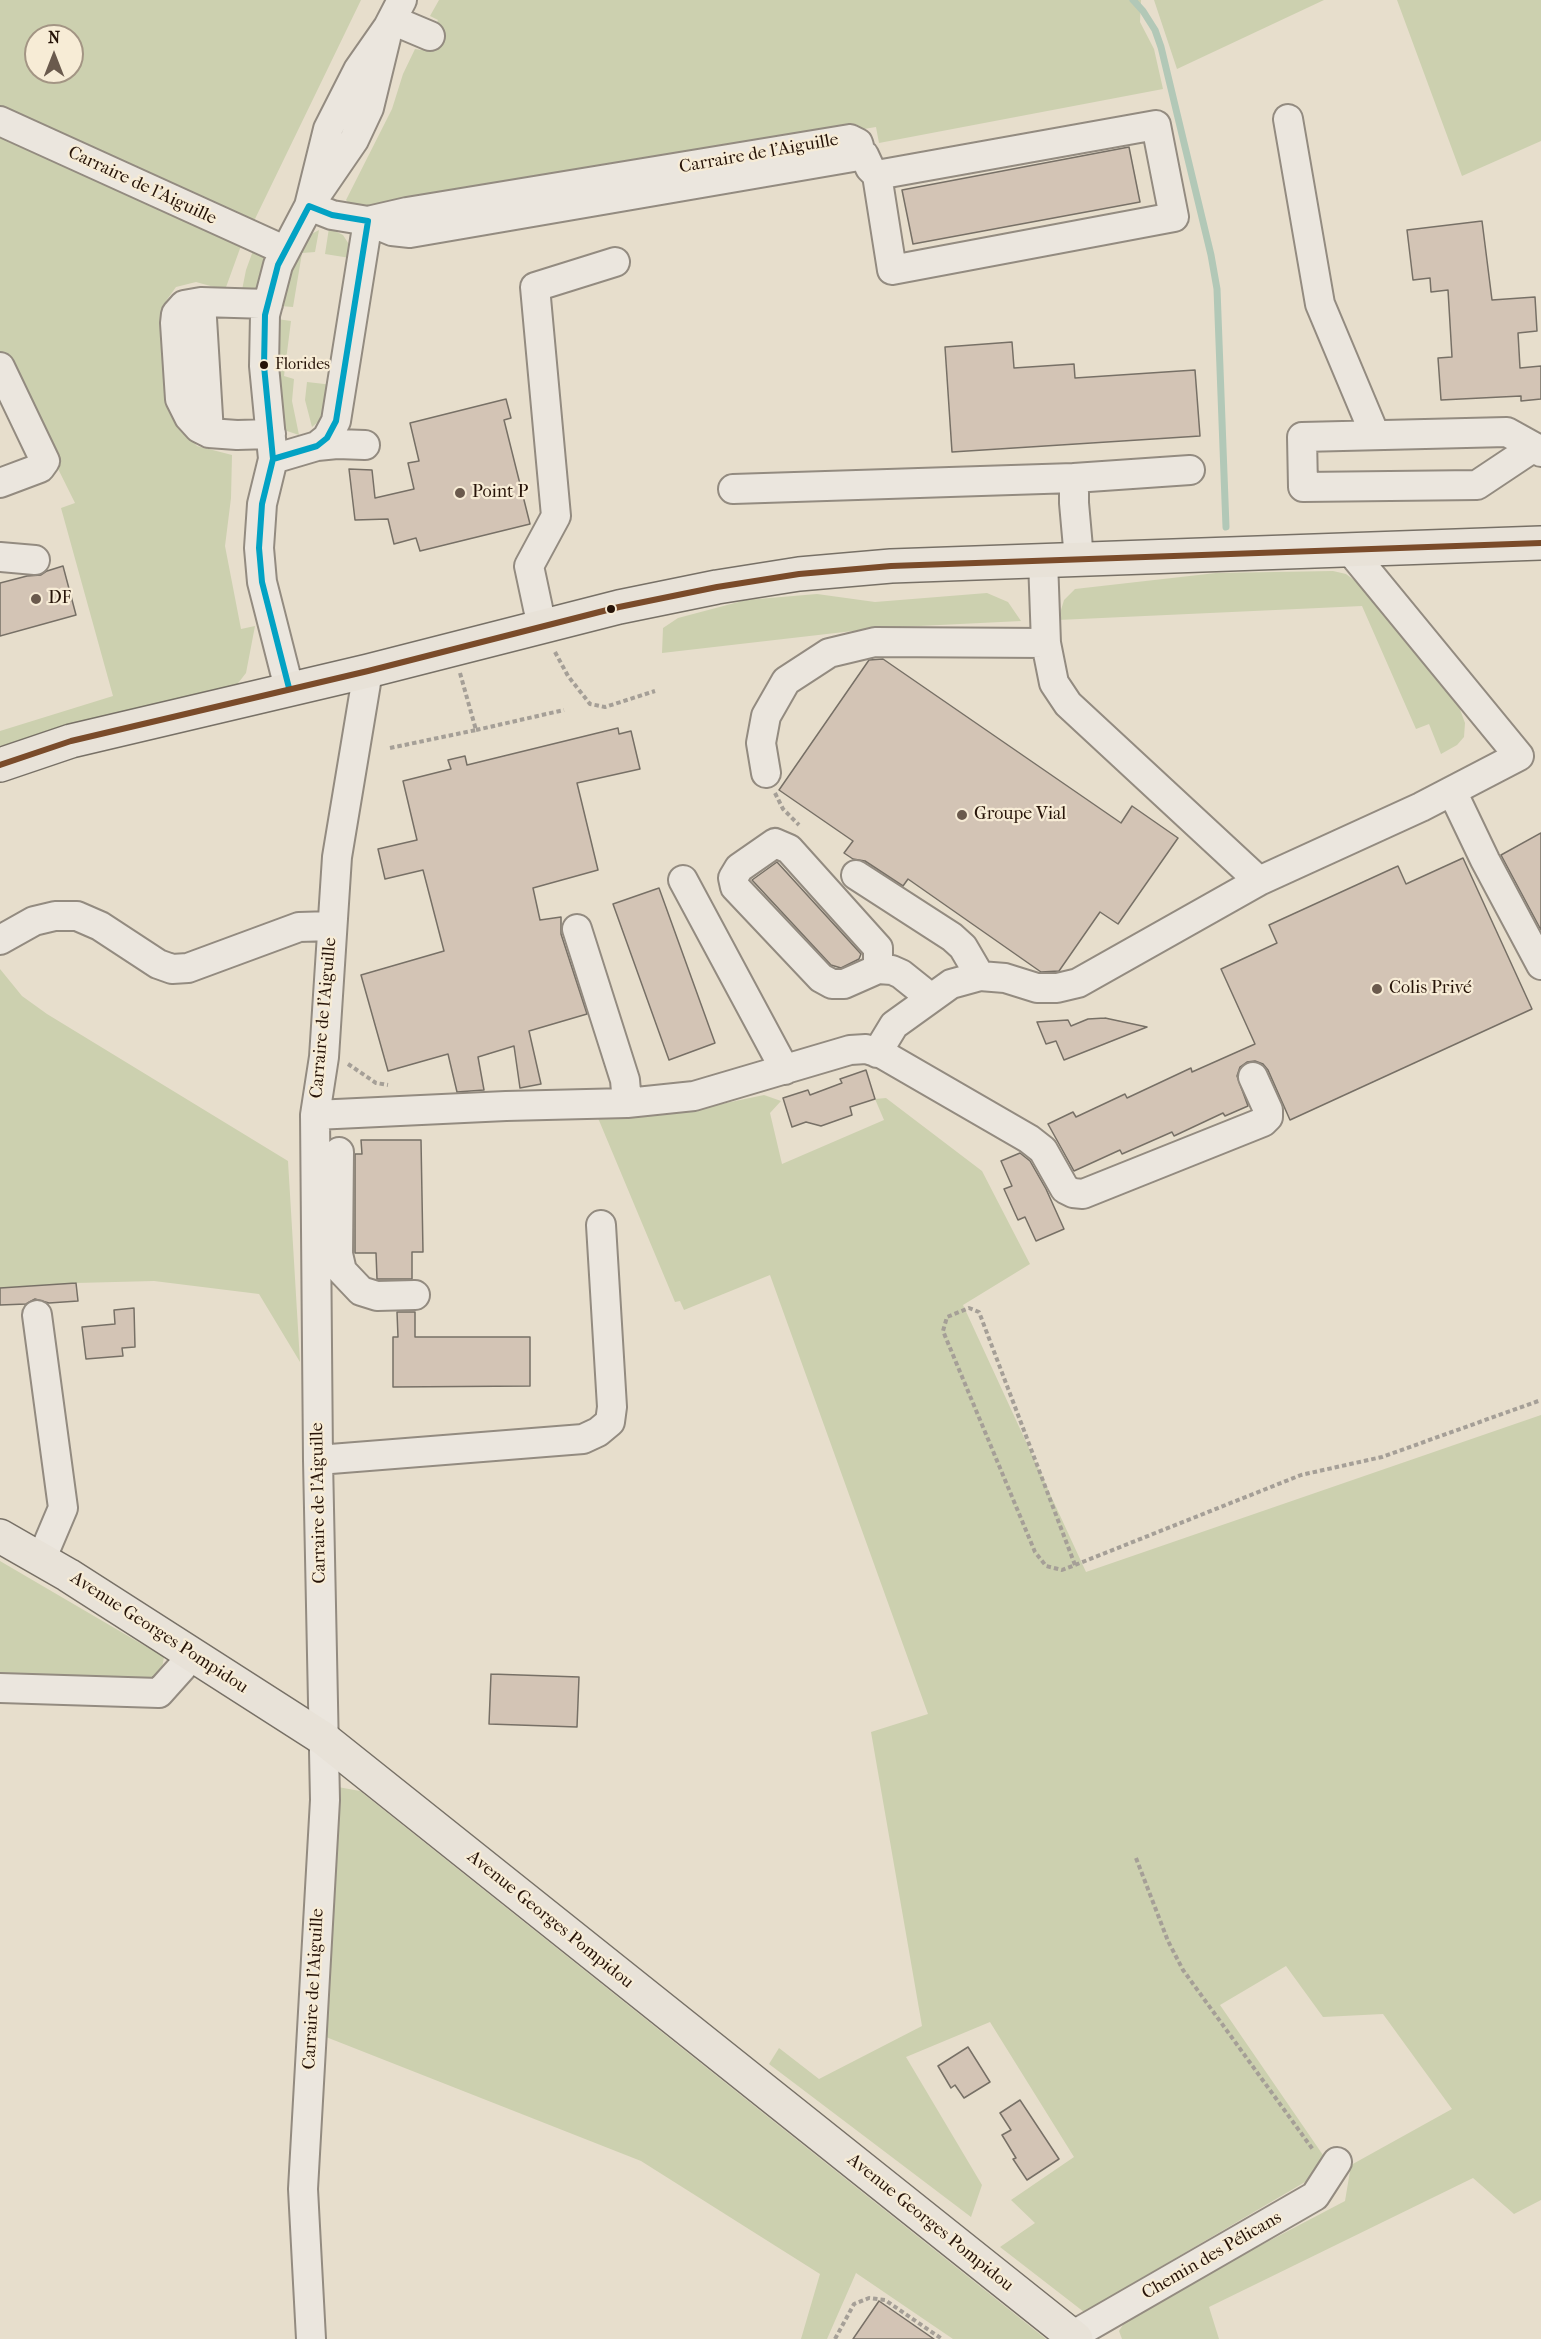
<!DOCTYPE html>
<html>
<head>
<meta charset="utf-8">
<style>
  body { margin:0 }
  #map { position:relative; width:1541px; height:2339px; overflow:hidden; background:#e7decc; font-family:"IM FELL French Canon",serif }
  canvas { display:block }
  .north { position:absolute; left:24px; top:24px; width:60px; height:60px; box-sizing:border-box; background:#f7ecd6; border:2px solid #a39584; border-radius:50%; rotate:0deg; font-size:16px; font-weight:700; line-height:24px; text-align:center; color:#261308 }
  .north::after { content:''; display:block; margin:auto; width:21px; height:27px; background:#6a5a4d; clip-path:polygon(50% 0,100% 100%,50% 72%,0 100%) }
</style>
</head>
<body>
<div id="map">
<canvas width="1541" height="2339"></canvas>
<div class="north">N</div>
</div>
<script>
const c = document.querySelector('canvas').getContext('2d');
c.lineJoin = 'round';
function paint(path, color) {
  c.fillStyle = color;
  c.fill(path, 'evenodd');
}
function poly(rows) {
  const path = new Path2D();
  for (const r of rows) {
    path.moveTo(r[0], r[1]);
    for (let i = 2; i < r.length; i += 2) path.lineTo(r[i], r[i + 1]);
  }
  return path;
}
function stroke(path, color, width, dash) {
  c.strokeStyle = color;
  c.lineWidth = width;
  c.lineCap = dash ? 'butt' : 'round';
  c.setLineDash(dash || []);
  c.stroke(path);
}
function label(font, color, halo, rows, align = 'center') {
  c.font = font + ' "IM FELL French Canon",serif';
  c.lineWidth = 4.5;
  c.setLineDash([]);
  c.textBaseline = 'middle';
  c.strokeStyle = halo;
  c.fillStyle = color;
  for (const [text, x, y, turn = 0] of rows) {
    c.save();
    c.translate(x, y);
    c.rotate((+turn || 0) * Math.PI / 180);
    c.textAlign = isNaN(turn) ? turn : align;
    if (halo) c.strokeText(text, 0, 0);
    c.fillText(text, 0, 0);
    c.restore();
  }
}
paint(poly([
  [0,0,361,0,254,221,0,108],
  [36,36,72,36,72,72,36,72],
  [439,0,1141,0,1140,22,1154,49,1163,89,879,143,876,127,368,211,353,208,346,200,392,109,403,74,415,49,422,50,438,20,430,16],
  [1154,0,1324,0,1177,69],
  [1397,0,1541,0,1541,141,1462,176],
  [0,133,242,243,225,290,196,282,176,287,166,301,171,403,177,422,197,446,232,455,231,498,225,546,241,629,255,626,246,673,235,687,0,746,0,731,113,696,61,508,75,503,0,352],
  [329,228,343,235,350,246,350,258,325,254],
  [319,230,315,252,302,253,293,307,280,306,288,270,304,238],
  [254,248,266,257,259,285,256,289,242,290,246,270],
  [277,319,291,321,284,376,294,379,292,401,299,435,287,431,282,423,275,344],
  [307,382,333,385,325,416,312,427,305,400],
  [1333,571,1346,574,1362,586,1458,704,1465,723,1464,737,1457,745,1441,754,1429,724,1416,729,1362,606,1058,620,1064,600,1075,589,1216,573],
  [987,593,1008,602,1021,621,879,628,662,653,663,628,678,618,746,600,817,594,875,602],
  [0,969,22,996,47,1014,288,1161,300,1362,259,1294,154,1281,76,1283,0,1288],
  [764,1095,781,1101,770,1113,782,1164,884,1120,875,1099,886,1098,982,1171,1030,1264,963,1305,1086,1572,1541,1415,1541,2200,1514,2214,1473,2178,1209,2307,1219,2339,1122,2339,1119,2331,1130,2314,1345,2201,1351,2165,1452,2109,1383,2014,1323,2017,1286,1966,1220,2005,1325,2158,1305,2182,1084,2312,1000,2247,1035,2223,1011,2200,1074,2157,990,2022,906,2057,982,2185,971,2217,769,2064,779,2048,819,2079,922,2026,871,1732,928,1714,770,1275,684,1310,680,1301,675,1302,598,1118,683,1112],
  [0,1561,164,1657,161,1673,144,1681,0,1677],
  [338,1787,360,1791,1046,2339,953,2339,856,2273,827,2339,801,2339,820,2274,641,2161,326,2037,332,1800]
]), '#ccd0af');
stroke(poly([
  [1133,0,1143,11,1155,30,1161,47,1211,255,1217,289,1226,527]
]), '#b2c8b7', 7);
const building = poly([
  [1129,147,1140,202,913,244,902,190,1129,147],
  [1482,221,1492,300,1535,297,1537,331,1518,333,1520,368,1541,366,1541,399,1521,401,1521,396,1441,400,1438,358,1452,357,1448,290,1431,292,1430,278,1413,280,1407,230,1482,221],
  [1012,342,1014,368,1074,364,1075,378,1195,370,1200,436,952,452,945,347,1012,342],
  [506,399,511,418,504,420,530,524,420,551,416,538,394,544,388,519,355,520,349,469,372,470,375,498,414,489,408,463,419,461,410,423,506,399],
  [63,566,76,615,0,636,0,583,27,576,41,575,47,571,63,566],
  [883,659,1121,823,1132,806,1178,838,1118,924,1100,912,1059,971,1041,972,908,879,903,886,865,861,853,859,844,853,853,841,779,790,869,660,883,659],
  [618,728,619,734,631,731,640,769,577,783,598,870,533,888,540,920,561,917,561,934,587,1014,529,1031,541,1084,520,1088,514,1046,478,1057,484,1090,457,1092,448,1054,388,1071,361,975,444,951,423,870,385,879,378,849,417,840,403,781,451,769,448,760,465,756,467,765,618,728],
  [1541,833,1541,930,1501,855,1541,833],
  [1463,858,1532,1009,1290,1120,1268,1070,1263,1064,1255,1061,1247,1062,1240,1067,1237,1076,1248,1106,1225,1116,1223,1113,1174,1136,1172,1132,1122,1154,1120,1150,1074,1171,1048,1124,1073,1112,1076,1117,1125,1094,1127,1098,1191,1068,1192,1072,1255,1044,1221,969,1277,943,1269,925,1398,866,1406,884,1463,858],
  [777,862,861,954,859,959,841,968,831,965,752,880,777,862],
  [659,888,715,1043,669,1060,613,904,659,888],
  [1105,1018,1147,1027,1064,1060,1056,1041,1046,1044,1037,1022,1068,1020,1071,1026,1088,1019,1105,1018],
  [866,1070,875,1099,850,1107,852,1115,821,1126,806,1122,792,1127,783,1098,808,1090,810,1095,842,1083,840,1079,866,1070],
  [361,1140,421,1140,423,1252,412,1252,412,1279,377,1279,376,1253,355,1253,355,1154,362,1154,361,1140],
  [1020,1153,1030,1161,1046,1189,1064,1229,1036,1241,1025,1217,1018,1220,1004,1189,1012,1186,1001,1161,1020,1153],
  [76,1283,78,1301,49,1303,35,1299,26,1304,0,1305,0,1288,76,1283],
  [134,1308,135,1347,122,1348,123,1356,86,1359,82,1327,115,1324,114,1310,134,1308],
  [397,1312,415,1312,415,1337,530,1337,530,1386,393,1387,393,1337,398,1337,397,1312],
  [491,1674,579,1677,577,1727,489,1724,491,1674],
  [968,2047,990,2082,964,2098,955,2085,951,2088,938,2066,968,2047],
  [1020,2100,1059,2159,1027,2180,1013,2159,1016,2158,1002,2135,1011,2130,1000,2113,1020,2100],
  [879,2301,934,2339,853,2339,879,2301]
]);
paint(building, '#d3c4b5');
stroke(building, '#777066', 1.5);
const minor = poly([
  [392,20,430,36],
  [1288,119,1320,304,1375,435],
  [0,121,284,250],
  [850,139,858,143,859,146,859,152,853,157,410,233,392,231,368,221,407,212,850,139],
  [859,152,864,155,870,168,877,175,1156,125,1174,217,892,270,877,175],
  [317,194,354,140,369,108,386,38],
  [309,206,328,129,358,70,388,27,402,0],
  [201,302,209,433],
  [268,304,201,302,184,305,176,314,175,323,180,399,189,417,199,428,209,433,237,435,271,434],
  [0,367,45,461,40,468,0,483],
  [317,446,337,444,365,445],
  [1534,447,1477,485,1303,487,1302,437,1507,432,1534,447,1541,452],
  [273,459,317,446,327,438,336,421,368,221,332,215,309,206,278,265,265,315,264,366,273,459,262,504,259,548,262,582,289,688],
  [1074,478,1190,470],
  [733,489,1074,478,1074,503,1079,559],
  [0,557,35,560],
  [1043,560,1046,643,1054,683,1068,704,1259,881,1421,807,1519,756,1349,549],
  [542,627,529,566,556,516,535,287,615,262],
  [766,773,761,743,766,716,786,681,829,653,875,642,1046,643],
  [1452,791,1485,860,1541,965],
  [856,875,952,937,963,947,980,976],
  [683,880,785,1070],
  [577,929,625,1080,627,1103],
  [0,940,34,921,55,916,77,916,100,926,158,964,172,969,188,968,299,927,332,926],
  [878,969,878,948,789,849,775,843,739,868,733,878,735,887,821,978,832,984,844,984,878,969,892,970,901,974,931,998],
  [877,1053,894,1025,951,984,980,976,1005,978,1037,988,1057,988,1078,983,1259,881],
  [315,1115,506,1106,627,1103,694,1096,850,1050,866,1049,882,1054,1029,1139,1043,1150,1065,1189,1073,1193,1083,1194,1263,1122,1268,1117,1268,1110,1253,1077],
  [339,1152,338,1254,342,1271,361,1291,377,1296,415,1295],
  [37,1315,63,1508,41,1560],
  [318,1460,583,1439,598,1432,610,1422,612,1407,601,1225],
  [0,1688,159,1693,193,1655],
  [1072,2336,1315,2196,1337,2162],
  [311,2339,303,2189,325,1800,318,1460,315,1115,324,1057,337,857,368,671]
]);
const major = poly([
  [0,765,71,741,368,671,619,607,717,587,799,574,891,566,1541,543],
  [0,1536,68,1575,324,1739,1076,2339]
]);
stroke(minor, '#938b80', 32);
stroke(major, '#777066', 36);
stroke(poly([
  [555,652,568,676,590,704,605,707,655,691],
  [476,730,564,710],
  [390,748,476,730,460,673],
  [775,793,783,809,799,825],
  [348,1064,376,1083,388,1085],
  [1075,1565,979,1312,969,1308,947,1317,943,1331,1035,1552,1046,1566,1062,1570,1075,1565,1301,1475,1382,1457,1541,1400],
  [1136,1858,1168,1941,1183,1970,1314,2151],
  [835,2339,854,2304,869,2298,885,2300,942,2339]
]), '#a59f97', 4, [4.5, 3]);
stroke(minor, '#ebe6de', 28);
stroke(major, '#e8e2d8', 33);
stroke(poly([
  [273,459,317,446,327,438,336,421,368,221,332,215,309,206,278,265,265,315,264,366,273,459,262,504,259,548,262,582,289,688]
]), '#02a2c4', 6);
stroke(poly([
  [0,765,71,741,368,671,619,607,717,587,799,574,891,566,1541,543]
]), '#7a4b2a', 6);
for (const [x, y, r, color] of [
  [264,365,5,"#261308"],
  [460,493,6,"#6a5a4d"],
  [36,599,6,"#6a5a4d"],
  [611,609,5,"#261308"],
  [962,815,6,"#6a5a4d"],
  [1377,989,6,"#6a5a4d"]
]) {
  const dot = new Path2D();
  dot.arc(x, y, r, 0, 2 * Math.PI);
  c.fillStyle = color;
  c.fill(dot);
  stroke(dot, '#f7ecd6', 2);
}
label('16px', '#261308', '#f7ecd6', [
  ["Florides",275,365]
], 'left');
label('18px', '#261308', '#f7ecd6', [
  ["Carraire de l'Aiguille",759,154,-10],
  ["Carraire de l'Aiguille",142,186,25],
  ["Carraire de l'Aiguille",324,1018,-85],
  ["Carraire de l'Aiguille",319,1503,-91],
  ["Avenue Georges Pompidou",159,1633,33],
  ["Avenue Georges Pompidou",550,1920,39],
  ["Carraire de l'Aiguille",314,1989,-87],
  ["Avenue Georges Pompidou",930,2223,39],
  ["Chemin des Pélicans",1212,2256,-30]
]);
label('18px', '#261308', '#f7ecd6', [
  ["Point P",472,493],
  ["DF",48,599],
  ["Groupe Vial",974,815],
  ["Colis Privé",1389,989]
], 'left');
</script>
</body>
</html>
